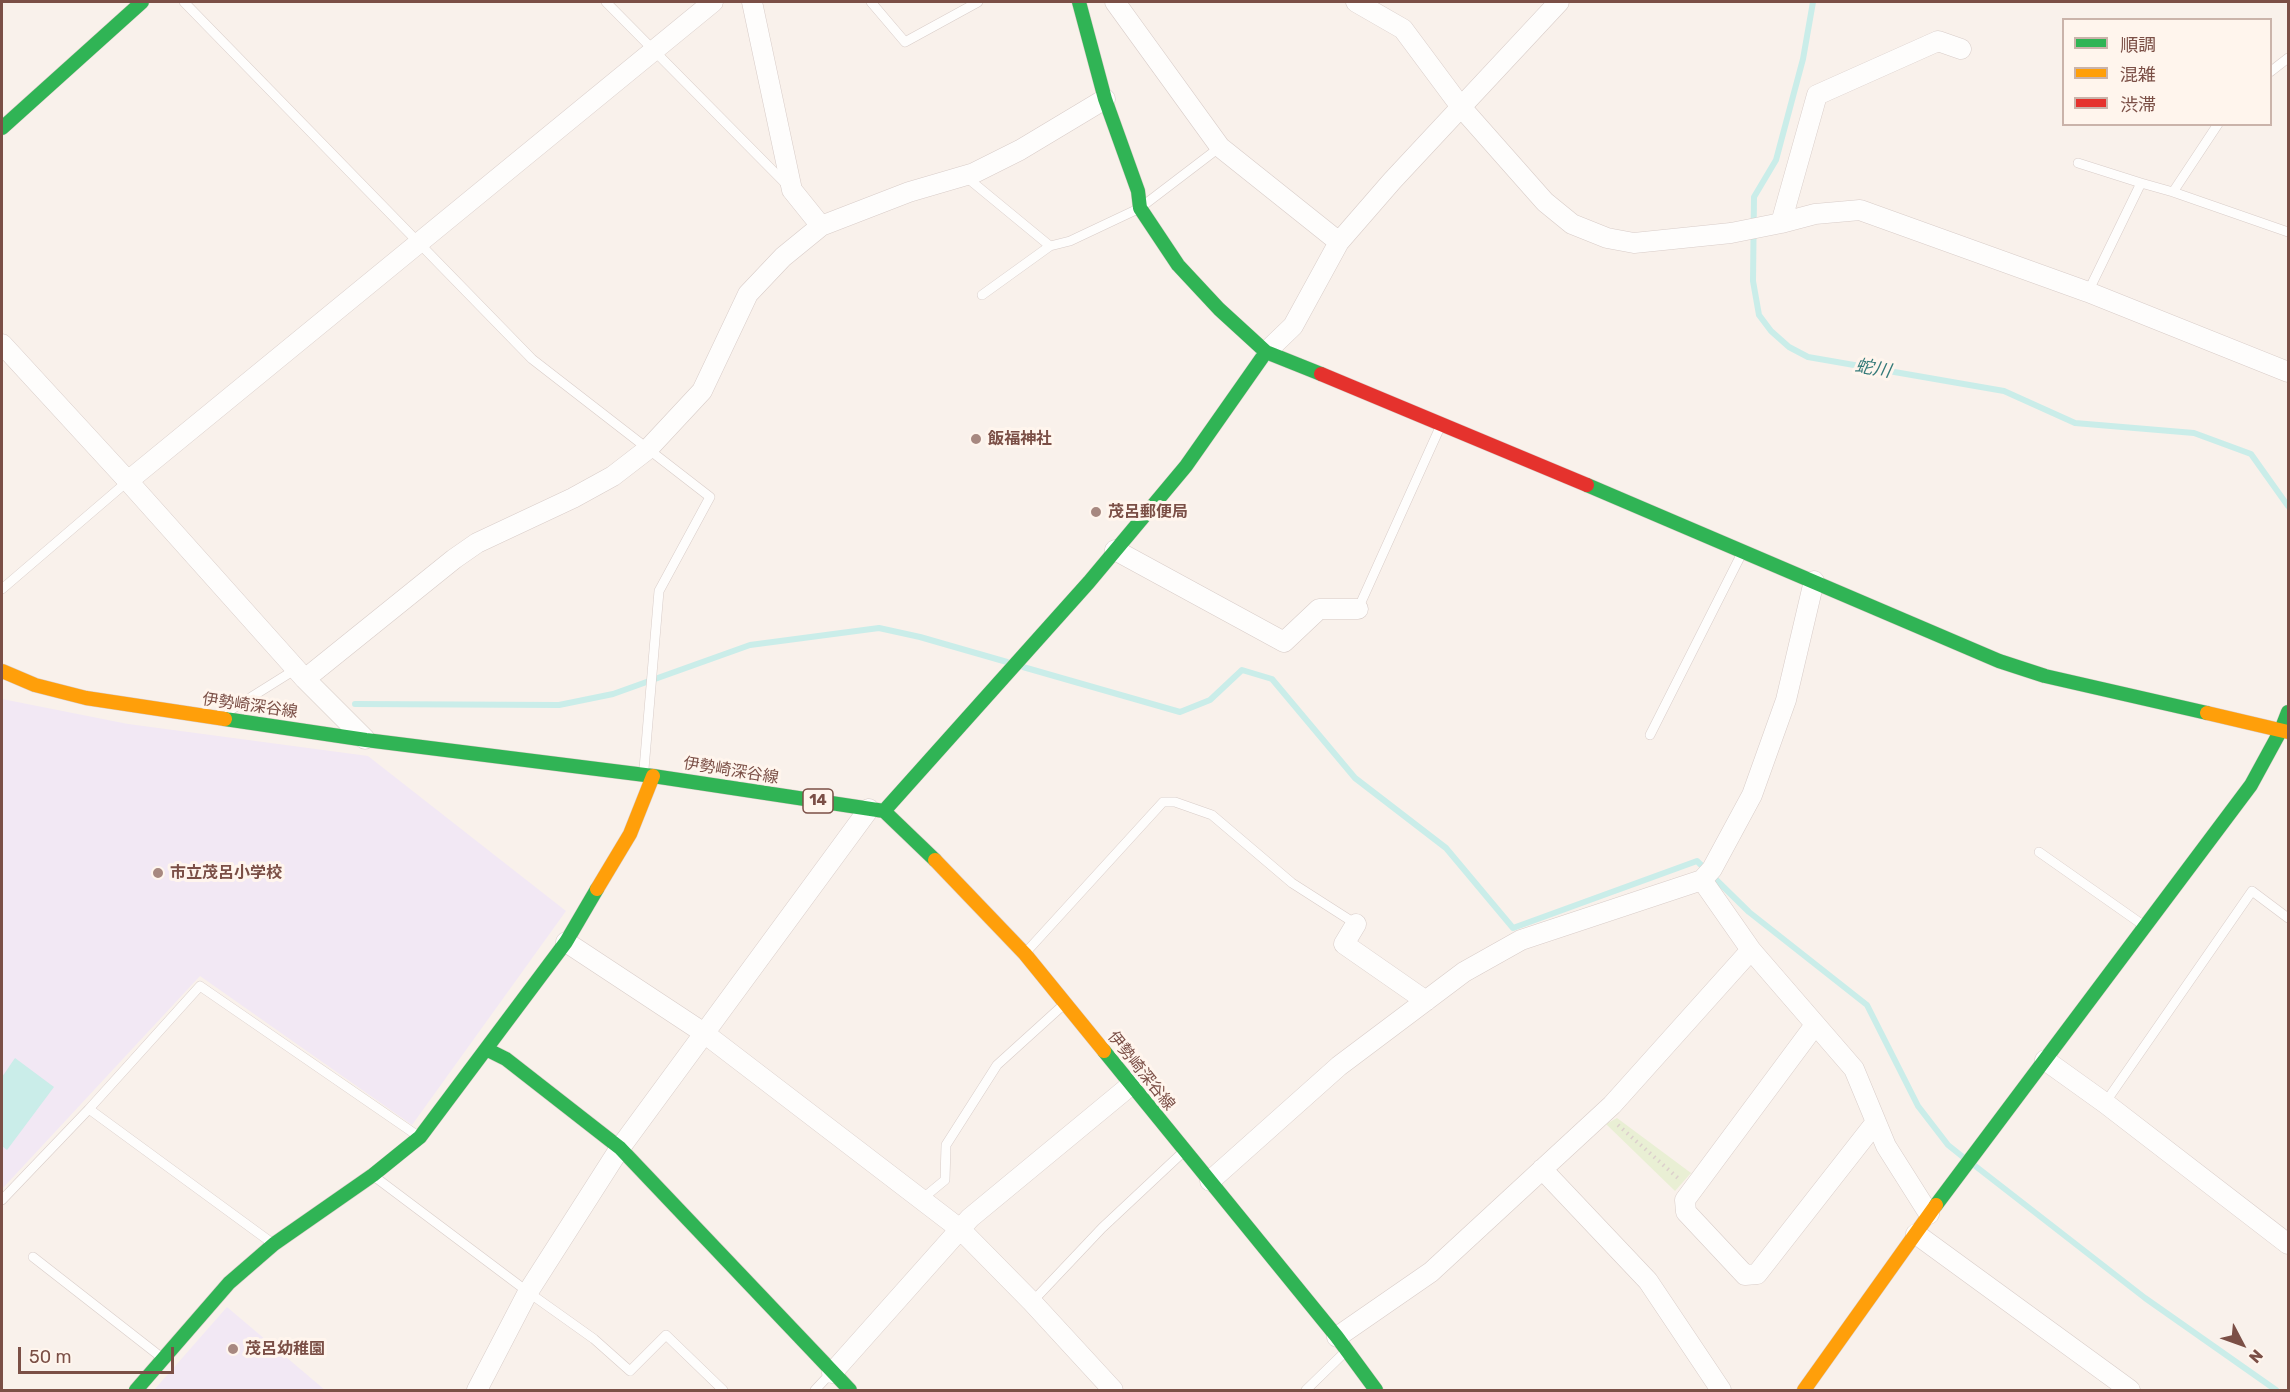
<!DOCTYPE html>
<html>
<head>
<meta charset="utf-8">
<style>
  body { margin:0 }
  #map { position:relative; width:2290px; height:1392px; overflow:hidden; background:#f9f1eb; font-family:Rubik,"Noto Sans JP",sans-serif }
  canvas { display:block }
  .frame { position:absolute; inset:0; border:3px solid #7b4f46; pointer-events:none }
  .legend { position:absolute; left:2062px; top:18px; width:210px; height:108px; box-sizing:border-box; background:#fff5ed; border:2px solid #cab3aa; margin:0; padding:8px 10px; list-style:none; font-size:18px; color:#7b4f46 }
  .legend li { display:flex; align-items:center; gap:12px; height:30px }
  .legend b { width:30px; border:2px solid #cab3aa }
  .north { position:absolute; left:2212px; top:1314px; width:60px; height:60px; -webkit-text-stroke:4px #fff5ed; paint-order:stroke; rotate:131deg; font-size:16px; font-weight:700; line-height:24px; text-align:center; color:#7b4f46 }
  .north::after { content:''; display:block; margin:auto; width:21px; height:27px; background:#7b4f46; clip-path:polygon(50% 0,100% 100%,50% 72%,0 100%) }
  .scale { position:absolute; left:18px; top:1347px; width:156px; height:27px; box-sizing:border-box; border:3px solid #7b4f46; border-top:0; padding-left:8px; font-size:18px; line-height:21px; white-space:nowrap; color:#7b4f46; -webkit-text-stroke:4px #fff5ed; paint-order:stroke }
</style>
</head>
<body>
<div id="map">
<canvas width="2290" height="1392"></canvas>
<div class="frame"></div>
<ul class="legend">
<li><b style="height:8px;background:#30b455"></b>順調</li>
<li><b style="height:8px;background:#ff9f0a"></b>混雑</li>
<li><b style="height:8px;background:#e5322d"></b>渋滞</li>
</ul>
<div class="north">N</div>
<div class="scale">50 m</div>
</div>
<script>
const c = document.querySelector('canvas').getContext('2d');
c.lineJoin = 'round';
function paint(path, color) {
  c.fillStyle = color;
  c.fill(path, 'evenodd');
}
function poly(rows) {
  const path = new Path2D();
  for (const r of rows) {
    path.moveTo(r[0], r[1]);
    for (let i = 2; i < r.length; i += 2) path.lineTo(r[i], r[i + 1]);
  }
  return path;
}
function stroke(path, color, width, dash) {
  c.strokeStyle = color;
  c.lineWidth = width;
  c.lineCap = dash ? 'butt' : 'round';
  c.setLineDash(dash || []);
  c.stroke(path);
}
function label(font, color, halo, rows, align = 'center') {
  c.font = font + ' Rubik,"Noto Sans JP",sans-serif';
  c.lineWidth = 6;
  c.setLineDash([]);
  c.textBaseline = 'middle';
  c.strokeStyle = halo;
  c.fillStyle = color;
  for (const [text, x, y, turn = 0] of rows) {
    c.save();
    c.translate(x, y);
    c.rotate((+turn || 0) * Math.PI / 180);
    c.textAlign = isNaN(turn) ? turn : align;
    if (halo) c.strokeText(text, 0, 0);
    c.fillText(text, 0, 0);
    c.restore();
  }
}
paint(poly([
  [2,699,128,724,368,756,566,911,412,1125,200,976,2,1189],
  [227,1307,325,1390,154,1390]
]), '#f2e8f4');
paint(poly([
  [1617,1118,1691,1173,1675,1191,1606,1124]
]), '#e9efd4');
paint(poly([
  [15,1058,54,1087,7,1150,2,1146,2,1077]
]), '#caede9');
stroke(poly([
  [1813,2,1803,59,1776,160,1754,197,1753,281,1759,315,1771,331,1789,347,1808,357,2004,391,2075,423,2194,433,2251,454,2288,506],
  [1023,667,1180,712,1210,700,1242,670,1272,679,1355,778,1446,848,1513,928,1697,861,1749,912,1867,1005,1918,1106,1948,1145,1963,1157],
  [355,704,559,705,613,694,750,645,879,628,920,637,1007,662],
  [1974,1165,2145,1298,2276,1390]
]), '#caede9', 6);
const lane = poly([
  [184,2,532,359,710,497,659,591,644,769],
  [606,2,786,184],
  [871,2,905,42,978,2],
  [2270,72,2288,58],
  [2078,163,2141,183],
  [965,176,1050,246,1070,241,1140,208,1220,147],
  [2173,192,2288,232],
  [2088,292,2141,183,2173,192,2218,124],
  [982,295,1050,246],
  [2,589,128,481],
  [1358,609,1441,425],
  [229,711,296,669],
  [1650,735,1741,555],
  [2039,852,2143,925],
  [1028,950,1163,802,1175,802,1212,815,1292,883,1356,924],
  [2105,1103,2252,891,2288,918],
  [89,1109,272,1243],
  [375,1177,528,1292,594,1339,630,1371,666,1335,723,1390],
  [922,1199,945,1180,946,1145,997,1065,1061,1007],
  [2,1200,89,1109,200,986,418,1136],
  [33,1257,161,1357],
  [1032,1302,1102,1228,1181,1154],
  [815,1390,830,1374],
  [1306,1390,1343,1354]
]);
const street = poly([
  [752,2,792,190,821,226],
  [1115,2,1220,147,1339,242],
  [1356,2,1403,29,1461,107,1545,202,1572,224,1607,238,1634,243,1731,233,1781,223,1815,214,1860,210,2088,292,2288,372],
  [1781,223,1817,95,1938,41,1961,49],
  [2,344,128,481,305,679,365,739],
  [1266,352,1293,326,1339,242,1392,181,1559,2],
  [128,481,713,2],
  [1115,550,1284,642,1319,609,1358,609],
  [305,679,454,559,477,543,573,498,613,476,648,449,702,391,748,294,783,257,821,226,909,192,974,173,1020,150,1105,99],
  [1702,880,1751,950,1854,1069,1886,1146,1929,1214],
  [1356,924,1344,944,1426,1001],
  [566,942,704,1033,960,1229,1032,1302,1113,1390],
  [1815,1025,1685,1200,1686,1212,1745,1275,1757,1274,1876,1122],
  [2045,1060,2105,1103,2288,1244],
  [1542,1169,1648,1281,1721,1390],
  [1210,1181,1339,1066,1464,972,1521,940,1702,880,1712,869,1752,795,1786,700,1814,581],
  [1916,1234,2130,1390],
  [1337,1337,1431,1272,1612,1105,1751,950],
  [832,1373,970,1218,1131,1085],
  [477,1390,528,1292,620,1148,869,809]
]);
const fast = poly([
  [1079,2,1105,99,1138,191,1140,208,1178,265,1219,309,1266,352,1321,374],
  [2,128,142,2],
  [1587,485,1999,661,2045,676,2207,713],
  [225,719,366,740,653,776,884,811,935,860],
  [884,811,1089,582,1186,466,1266,352],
  [486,1049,506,1059,620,1148,850,1390],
  [1104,1051,1337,1337,1376,1390],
  [1936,1205,2251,785,2281,730,2288,712],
  [136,1390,229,1283,274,1244,373,1175,420,1137,566,942,597,889]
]);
const slow = poly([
  [2,671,35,685,86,698,225,719],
  [2207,713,2288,732],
  [935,860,1025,954,1104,1051],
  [597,889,630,834,653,776],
  [1804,1390,1936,1205]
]);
const jam = poly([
  [1321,374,1587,485]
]);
stroke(lane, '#d8ccc8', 10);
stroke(street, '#d8ccc8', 21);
stroke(fast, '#dacdc8', 15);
stroke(slow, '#dacdc8', 15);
stroke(jam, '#dacdc8', 15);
stroke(poly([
  [1618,1125,1678,1178]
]), '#dcd0cc', 4, [1.5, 4.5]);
stroke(lane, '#fefdfc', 9);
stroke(street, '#fefdfc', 20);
stroke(fast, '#30b455', 14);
stroke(slow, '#ff9f0a', 14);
stroke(jam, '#e5322d', 14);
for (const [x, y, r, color] of [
  [976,439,6,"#a78880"],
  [1096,512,6,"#a78880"],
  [158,873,6,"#a78880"],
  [233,1349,6,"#a78880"]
]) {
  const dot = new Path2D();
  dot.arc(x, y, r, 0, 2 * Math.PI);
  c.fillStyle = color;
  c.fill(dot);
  stroke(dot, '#fff5ed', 2);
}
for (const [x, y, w] of [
  [818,801,30]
]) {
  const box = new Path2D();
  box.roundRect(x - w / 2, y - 12, w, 24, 4.5);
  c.fillStyle = '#fff5ed';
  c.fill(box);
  stroke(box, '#7b4f46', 1.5);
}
label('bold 15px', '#7b4f46', null, [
  ["14",818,801]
]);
label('bold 16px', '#7b4f46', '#fff5ed', [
  ["飯福神社",988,439],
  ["茂呂郵便局",1108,512],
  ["市立茂呂小学校",170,873],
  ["茂呂幼稚園",245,1349]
], 'left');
label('16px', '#7b4f46', '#fff5ed', [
  ["伊勢崎深谷線",250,706,8],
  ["伊勢崎深谷線",731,771,9],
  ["伊勢崎深谷線",1141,1071,51]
]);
label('italic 18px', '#357a79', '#fff5ed', [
  ["蛇川",1873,369,10]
]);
</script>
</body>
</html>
